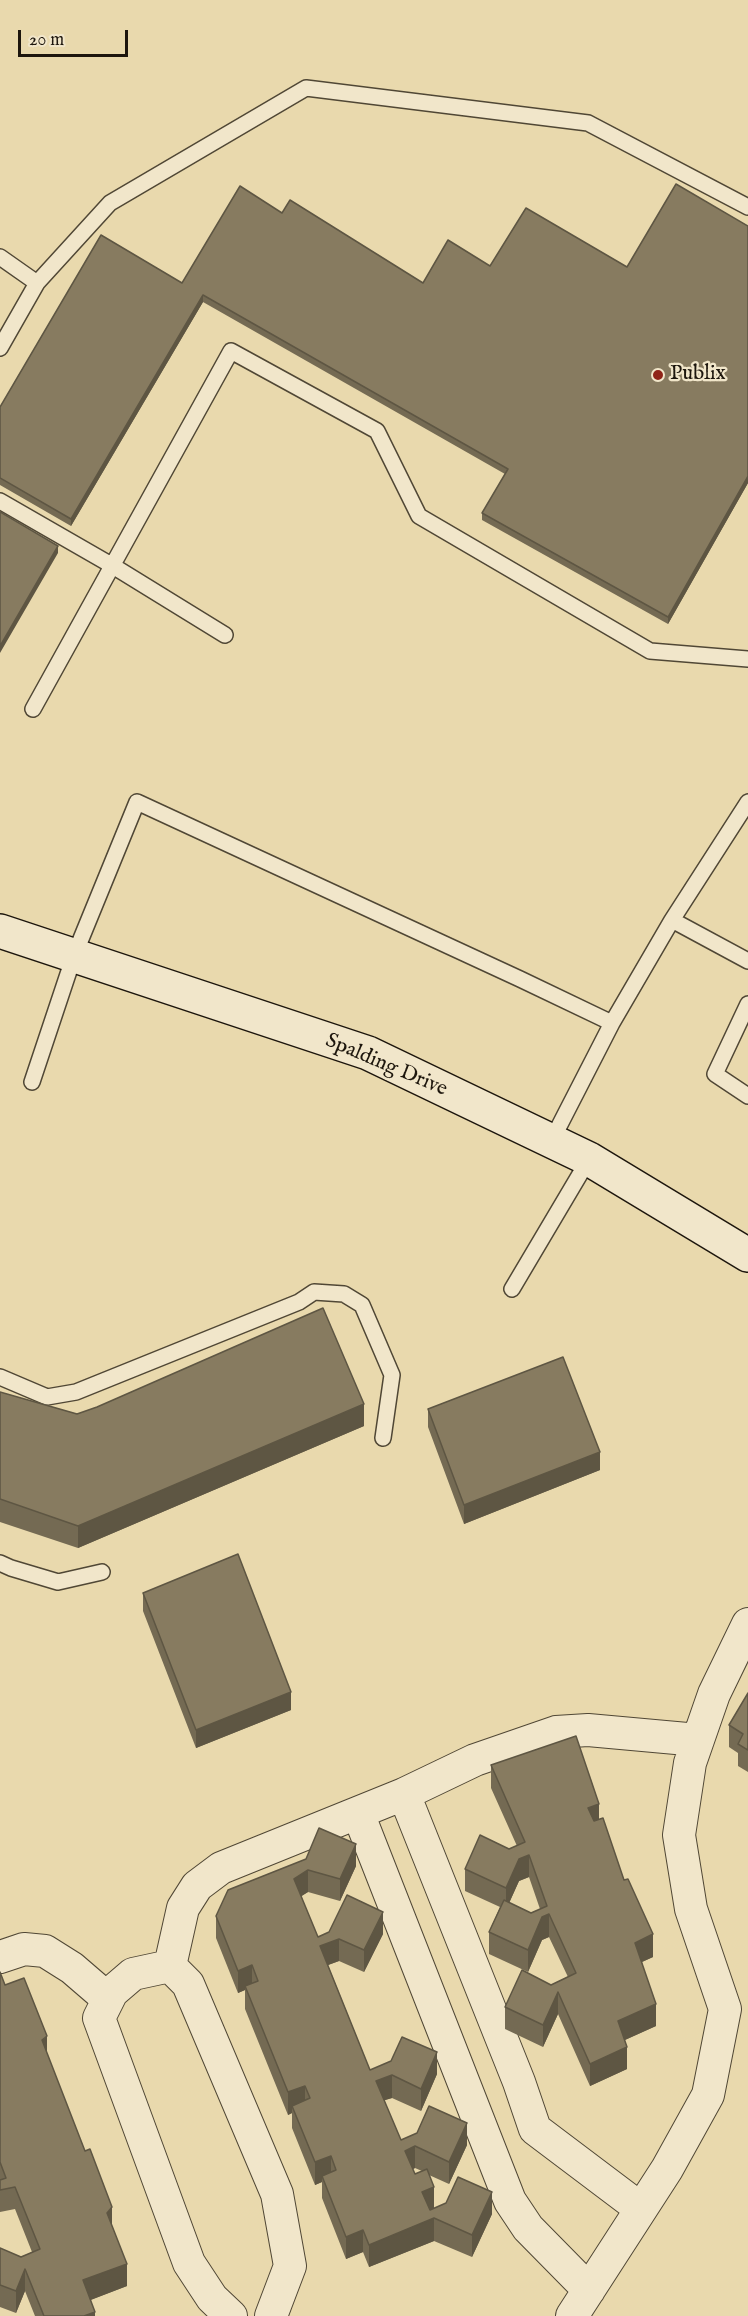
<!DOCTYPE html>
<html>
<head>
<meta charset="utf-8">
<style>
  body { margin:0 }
  #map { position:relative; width:748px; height:2316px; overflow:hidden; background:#e9d9ad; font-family:"IM FELL English",serif }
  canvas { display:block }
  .scale { position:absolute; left:18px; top:30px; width:110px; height:27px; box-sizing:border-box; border:3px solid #1d160d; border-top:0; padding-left:8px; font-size:18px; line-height:21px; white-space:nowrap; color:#1d160d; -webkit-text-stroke:4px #f1e6ca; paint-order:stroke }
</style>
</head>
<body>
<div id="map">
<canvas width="748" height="2316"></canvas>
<div class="scale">20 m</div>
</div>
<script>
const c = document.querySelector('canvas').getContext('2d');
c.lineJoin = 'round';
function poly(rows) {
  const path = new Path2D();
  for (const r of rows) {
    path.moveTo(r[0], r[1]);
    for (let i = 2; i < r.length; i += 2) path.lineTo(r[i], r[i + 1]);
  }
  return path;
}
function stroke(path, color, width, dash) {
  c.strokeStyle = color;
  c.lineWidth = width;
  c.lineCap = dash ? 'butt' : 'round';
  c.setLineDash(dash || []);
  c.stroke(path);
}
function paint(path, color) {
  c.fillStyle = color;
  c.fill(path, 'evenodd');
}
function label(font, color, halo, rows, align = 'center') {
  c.font = font + ' "IM FELL English",serif';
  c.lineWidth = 4.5;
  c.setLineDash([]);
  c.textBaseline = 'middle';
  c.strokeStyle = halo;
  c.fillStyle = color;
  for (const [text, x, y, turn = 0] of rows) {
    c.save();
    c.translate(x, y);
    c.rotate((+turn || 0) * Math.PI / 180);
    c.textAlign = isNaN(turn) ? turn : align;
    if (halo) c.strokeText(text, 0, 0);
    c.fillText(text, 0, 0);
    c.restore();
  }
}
const service = poly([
  [0,257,37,283],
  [0,348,37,283,110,203,306,88,588,123,748,207],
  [0,501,113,566,225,635],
  [33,709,231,351,377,431,419,516,650,651,748,659],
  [672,920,748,961],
  [748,1004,715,1074,748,1096],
  [612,1023,672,920,748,802],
  [32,1082,74,956,137,802,520,979,612,1023,552,1140],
  [512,1289,589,1159],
  [0,1377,47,1397,76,1392,299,1302,314,1292,344,1294,362,1305,392,1375,383,1438],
  [0,1563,11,1568,58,1582,102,1572]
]);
const minor = poly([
  [404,1794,519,2082,535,2129,641,2209],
  [358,1813,510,2201,528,2228,589,2290],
  [0,1957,24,1949,45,1951,72,1968,108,1999],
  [170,1966,183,1908,197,1886,221,1868,404,1794,475,1760,556,1732,588,1730,698,1740],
  [231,2316,212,2298,189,2263,99,2018,112,1992,133,1974,170,1966,188,1984,277,2194,290,2266,271,2316],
  [572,2316,667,2169,708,2095,725,2009,691,1909,679,1835,690,1763,714,1694,748,1624]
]);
const secondary = poly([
  [0,931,368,1053,589,1159,748,1255]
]);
stroke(service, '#504735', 18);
stroke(minor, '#504735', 34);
stroke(secondary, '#1d160d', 36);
stroke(service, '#f1e6ca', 15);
stroke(minor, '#f1e6ca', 32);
stroke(secondary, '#f1e6ca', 33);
paint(poly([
  [282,213,423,283,490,266,627,267,748,226,748,483,668,624,482,520,482,513,505,474,203,302,71,526,0,485,0,407,182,283],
  [0,1392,77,1414,364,1426,78,1548,0,1522],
  [428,1409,600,1470,464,1524,428,1427],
  [143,1593,291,1710,196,1748,143,1611],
  [748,1693,748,1772,738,1766,738,1753,729,1747,729,1725],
  [491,1765,599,1819,624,1880,653,1957,642,1962,656,2026,625,2040,627,2069,590,2086,558,2014,543,2047,505,2029,505,2007,568,1977,549,1937,542,1940,528,1972,489,1954,489,1932,500,1907,465,1891,465,1869,517,1846,491,1788],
  [529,1877,540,1909,531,1913,509,1903,519,1881],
  [306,1859,356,1866,340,1901,308,1892,301,1896,318,1937,383,1934,364,1972,339,1961,328,1965,370,2070,437,2074,421,2111,392,2098,384,2100,401,2140,467,2145,449,2184,429,2175,434,2208,492,2214,472,2257,434,2241,369,2267,363,2252,346,2259,322,2198,322,2182,315,2185,292,2128,292,2113,288,2115,245,2009,245,1990,238,1993,216,1938,216,1916],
  [415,2168,422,2171,415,2174,413,2169],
  [0,1972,5,1985,47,2053,112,2226,127,2286,90,2300,95,2316,35,2316,25,2291,16,2313,0,2307,0,2248,21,2257,32,2252,15,2209,0,2212]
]), '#746a53');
paint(poly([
  [203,295,203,302,71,526,71,519],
  [748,476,748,483,668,624,668,617],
  [58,546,58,553,0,653,0,646],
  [364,1404,364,1426,78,1548,78,1526],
  [600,1452,600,1470,464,1524,464,1505],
  [291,1692,291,1710,196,1748,196,1730],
  [599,1804,599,1826,588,1831,588,1808],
  [356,1844,356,1866,340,1901,340,1879],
  [529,1855,529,1877,519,1881,506,1910,506,1888,519,1859],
  [308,1870,308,1892,294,1901,294,1879],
  [383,1912,383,1934,364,1972,364,1950],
  [549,1914,549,1937,542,1940,528,1972,528,1950,542,1917],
  [653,1934,653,1957,635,1965,635,1943],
  [339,1939,339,1961,320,1968,320,1946],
  [252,1965,252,1987,245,1986,245,1990,238,1993,238,1971],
  [558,1992,558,2014,543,2047,543,2025],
  [656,2004,656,2026,618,2043,618,2021],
  [47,2036,47,2058,42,2040],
  [627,2047,627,2069,590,2086,590,2064],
  [437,2052,437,2074,421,2111,421,2089],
  [392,2075,392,2098,376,2103,376,2081],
  [305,2086,305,2108,292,2106,292,2113,288,2115,288,2092],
  [467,2123,467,2145,449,2184,449,2162],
  [415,2146,415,2168,405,2173,405,2151],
  [331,2156,331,2178,322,2176,322,2182,315,2185,315,2162],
  [434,2187,434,2209,422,2214,422,2192],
  [492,2192,492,2214,472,2257,472,2235],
  [112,2207,112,2229,107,2213],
  [434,2218,434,2241,369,2267,369,2245],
  [363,2230,363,2252,346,2259,346,2237],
  [127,2264,127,2286,83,2303,83,2280],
  [25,2269,25,2291,16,2313,16,2291],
  [95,2312,95,2316,84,2316]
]), '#5e5643');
const building = poly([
  [676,184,748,226,748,476,668,617,482,513,508,469,203,295,71,519,0,478,0,407,101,235,182,283,240,186,282,213,290,200,423,283,448,240,490,266,526,208,627,267,676,184],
  [0,512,58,546,0,646,0,512],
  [323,1308,364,1404,78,1526,0,1499,0,1392,77,1414,97,1407,323,1308],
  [563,1357,600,1452,464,1505,428,1409,563,1357],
  [238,1554,291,1692,196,1730,143,1593,238,1554],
  [748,1693,748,1750,738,1744,743,1734,729,1725,748,1693],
  [576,1736,599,1804,588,1808,594,1821,603,1818,624,1880,628,1879,653,1934,635,1943,656,2004,618,2021,627,2047,590,2064,558,1992,543,2025,505,2007,522,1970,551,1985,576,1973,549,1914,542,1917,528,1950,489,1932,504,1900,531,1913,547,1906,529,1855,519,1859,506,1888,465,1869,480,1835,509,1849,525,1842,491,1765,576,1736],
  [319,1828,356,1844,340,1879,308,1870,294,1879,318,1937,329,1932,347,1895,383,1912,364,1950,339,1939,320,1946,370,2070,391,2061,402,2037,437,2052,421,2089,392,2075,376,2081,401,2140,417,2133,429,2106,467,2123,449,2162,415,2146,405,2151,415,2174,427,2169,434,2187,422,2192,430,2210,446,2203,458,2177,492,2192,472,2235,434,2218,369,2245,363,2230,346,2237,322,2176,336,2170,331,2156,315,2162,292,2106,310,2098,305,2086,288,2092,245,1986,258,1981,252,1965,238,1971,216,1916,228,1890,306,1859,319,1828],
  [0,1972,5,1985,24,1978,47,2036,42,2040,85,2151,90,2149,112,2207,107,2213,127,2264,83,2280,95,2312,84,2316,44,2316,25,2269,16,2291,0,2285,0,2248,21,2257,40,2249,15,2187,0,2190,0,2180,6,2178,0,2162,0,1972]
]);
paint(building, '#877b60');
stroke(building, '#5e5643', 1.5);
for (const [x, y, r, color] of [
  [658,375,6,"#8f2418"]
]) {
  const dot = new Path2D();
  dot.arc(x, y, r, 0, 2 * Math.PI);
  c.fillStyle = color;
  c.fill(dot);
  stroke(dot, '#f1e6ca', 2);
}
label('21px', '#1d160d', '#f1e6ca', [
  ["Publix",670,375]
], 'left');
label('21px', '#1d160d', '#f1e6ca', [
  ["Spalding Drive",386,1066,23]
]);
</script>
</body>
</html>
